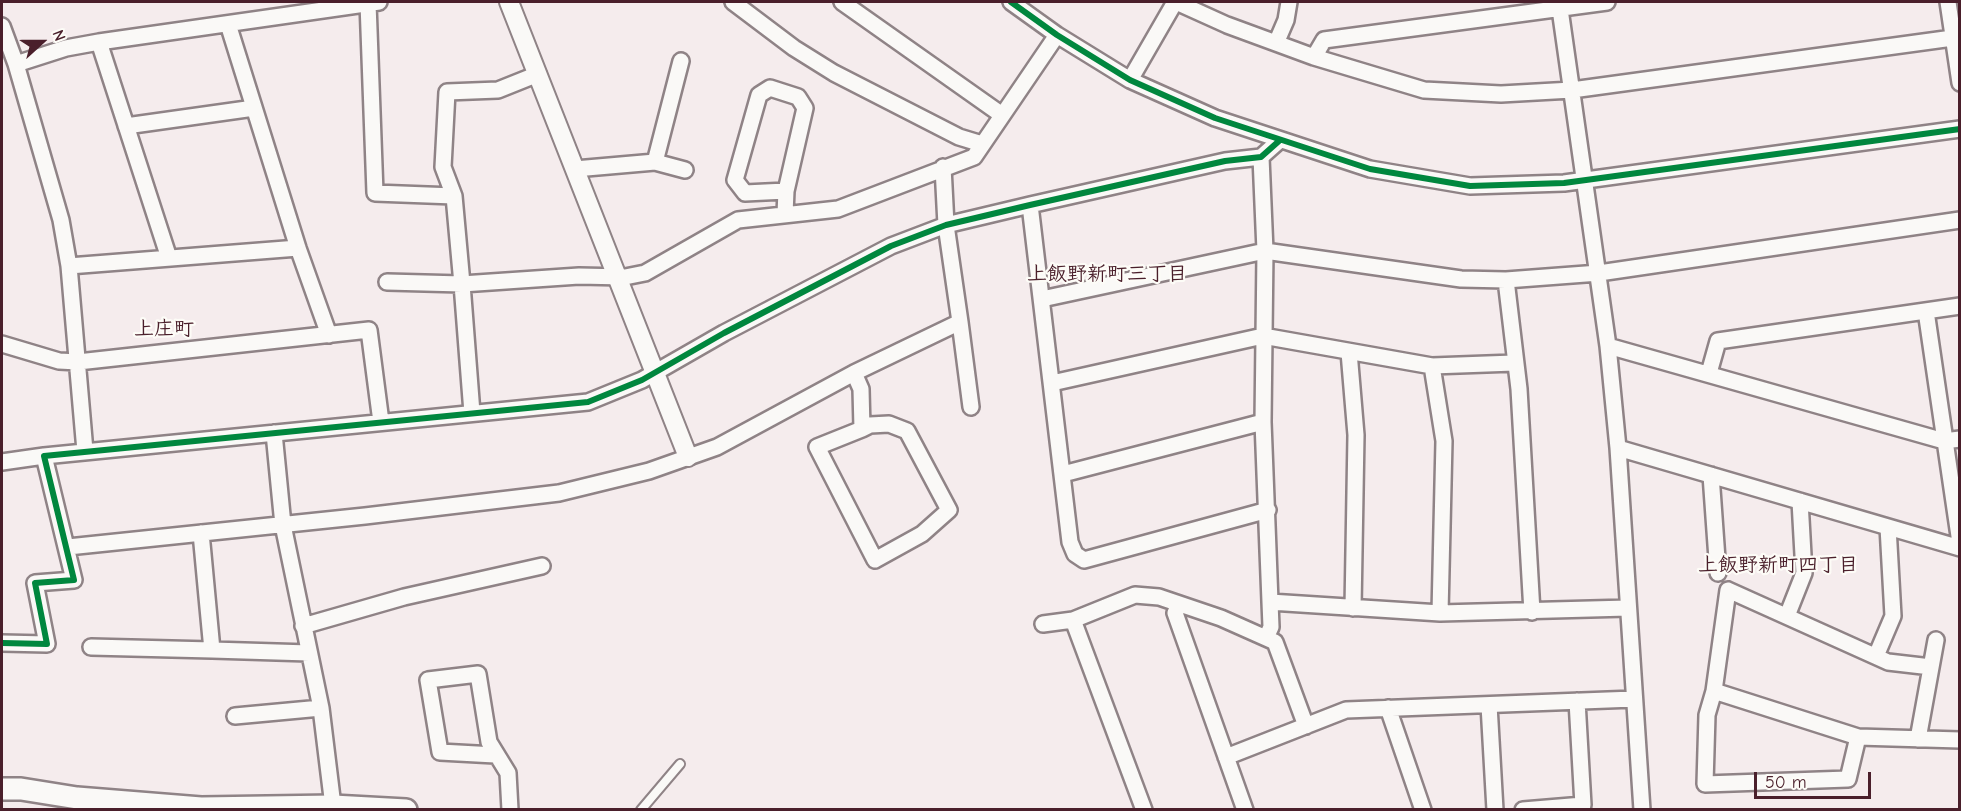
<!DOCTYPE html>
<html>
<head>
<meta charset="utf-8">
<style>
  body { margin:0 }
  #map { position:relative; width:1961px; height:811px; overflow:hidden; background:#f5eced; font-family:"Comic Neue",sans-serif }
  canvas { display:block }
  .frame { position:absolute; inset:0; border:3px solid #4a1f2b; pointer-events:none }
  .north { position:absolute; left:12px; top:12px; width:60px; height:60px; -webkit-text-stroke:4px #fdfcf7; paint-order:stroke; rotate:69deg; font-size:16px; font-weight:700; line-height:24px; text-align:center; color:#4a1f2b }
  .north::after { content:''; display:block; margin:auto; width:21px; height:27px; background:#4a1f2b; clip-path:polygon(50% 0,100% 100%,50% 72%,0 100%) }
  .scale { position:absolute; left:1754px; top:772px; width:117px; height:27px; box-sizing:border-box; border:3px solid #4a1f2b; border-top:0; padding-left:8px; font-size:18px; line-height:21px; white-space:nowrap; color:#4a1f2b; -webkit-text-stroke:4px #fdfcf7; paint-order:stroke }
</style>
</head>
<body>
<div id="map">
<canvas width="1961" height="811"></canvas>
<div class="frame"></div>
<div class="north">N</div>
<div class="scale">50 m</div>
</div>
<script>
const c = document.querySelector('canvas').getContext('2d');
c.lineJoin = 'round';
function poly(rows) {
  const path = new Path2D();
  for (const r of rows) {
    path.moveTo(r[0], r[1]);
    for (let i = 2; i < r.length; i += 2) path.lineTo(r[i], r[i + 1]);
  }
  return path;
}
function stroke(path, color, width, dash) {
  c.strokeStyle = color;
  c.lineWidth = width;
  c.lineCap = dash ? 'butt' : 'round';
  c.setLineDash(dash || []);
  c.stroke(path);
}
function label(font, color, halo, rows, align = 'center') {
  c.font = font + ' "Comic Neue","Klee One",sans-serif';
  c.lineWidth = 4.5;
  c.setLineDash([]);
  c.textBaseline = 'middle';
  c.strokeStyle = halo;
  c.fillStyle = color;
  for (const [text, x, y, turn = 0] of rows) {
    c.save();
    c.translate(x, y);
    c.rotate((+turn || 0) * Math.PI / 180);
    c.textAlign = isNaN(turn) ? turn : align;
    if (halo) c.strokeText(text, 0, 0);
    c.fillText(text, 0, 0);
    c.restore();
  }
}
const service = poly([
  [641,810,680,764]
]);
const minor = poly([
  [733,2,794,48,834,73,959,137,982,144],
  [842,2,1002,115],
  [1011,2,1057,35,1130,80,1215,118,1370,169,1470,186,1564,183,1960,129],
  [1176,2,1227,25,1314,57,1424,90,1501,94,1572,90,1960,37],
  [1559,2,1608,346,1618,448,1642,810],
  [1948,2,1960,83],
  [368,3,375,193,454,196],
  [228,24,298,248,329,335],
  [2,26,16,64,61,220,69,266,85,451],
  [1277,41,1286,20,1289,2],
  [99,42,169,258],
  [1314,57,1324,40,1607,2],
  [16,64,66,48,99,42,379,2],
  [1130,80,1175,2],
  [126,126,254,108],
  [1261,157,1265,251,1263,422,1270,602,1440,613,1628,608],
  [655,162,681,61],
  [575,169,655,162,685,170],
  [1030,205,1070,542,1075,554,1084,560,1268,510],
  [785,214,786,191,805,108,798,97,770,88,759,95,735,180,745,193,786,191],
  [69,266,298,248],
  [1506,280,1519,389,1532,612],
  [387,282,462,284,454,196,443,167,447,92,498,90,538,74],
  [1042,299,1265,251,1461,279,1506,280,1599,273,1960,220],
  [1926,311,1960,543],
  [960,322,971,407],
  [2,344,59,361,78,362,369,330,381,422],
  [1608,346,1944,441,1960,439],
  [1349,352,1356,435,1353,608],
  [1432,366,1444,441,1440,613],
  [854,373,861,389,862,429,817,447,875,560,922,534,949,510,907,431,889,424,870,425,862,429],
  [1709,373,1718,341,1960,306],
  [1052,383,1263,336,1432,366,1514,363],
  [472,413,462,284,579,276,625,277,645,273,738,220,838,209,974,157,1057,35],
  [274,433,283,525,321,708,333,806],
  [1618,448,1960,548],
  [2,462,44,456],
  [1063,474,1263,422],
  [1711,475,1718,573],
  [201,533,212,650,309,653],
  [68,547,365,516,559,493,649,471,717,447,854,373,960,322,946,225,943,167],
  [1179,604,1175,613,1245,810],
  [1787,616,1804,573,1800,501],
  [1073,620,1144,810],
  [1043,624,1073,620,1135,595,1159,597,1221,618,1275,642,1306,726],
  [303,626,404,597,542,566],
  [1266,638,1271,627,1270,602],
  [2,643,47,644,35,583,74,580,44,456,588,402,642,380,724,333,891,246,946,225,1030,205,1225,161,1261,157,1279,141],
  [91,647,212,650],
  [1876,656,1893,616,1888,527],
  [1714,691,1858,737,1960,740],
  [1489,705,1495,810],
  [1388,708,1423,810],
  [235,716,321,708],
  [1858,737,1848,779,1705,784,1707,715,1714,691,1728,590,1888,662,1931,667],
  [1918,739,1936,640],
  [495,755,440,752,428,680,478,674,489,742,508,773,510,810],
  [1226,757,1346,710,1634,699],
  [1523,810,1583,805,1577,701]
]);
const tertiary = poly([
  [509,2,688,457]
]);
const secondary = poly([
  [2,789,21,789,77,798,201,808,333,806,406,810]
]);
stroke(service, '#8f8386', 12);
stroke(minor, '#8f8386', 20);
stroke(tertiary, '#8f8386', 22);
stroke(secondary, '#8f8386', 26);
stroke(service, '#faf9f7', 8);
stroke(minor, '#faf9f7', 15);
stroke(tertiary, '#faf9f7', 18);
stroke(secondary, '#faf9f7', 21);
stroke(poly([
  [1011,2,1057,35,1130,80,1215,118,1370,169,1470,186,1564,183,1960,129],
  [2,643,47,644,35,583,74,580,44,456,588,402,642,380,724,333,891,246,946,225,1030,205,1225,161,1261,157,1279,141]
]), '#00873e', 6);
label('bold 20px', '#4a1f2b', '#fdfcf7', [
  ["上飯野新町三丁目",1107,274],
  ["上庄町",164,329],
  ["上飯野新町四丁目",1778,565]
]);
</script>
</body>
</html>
